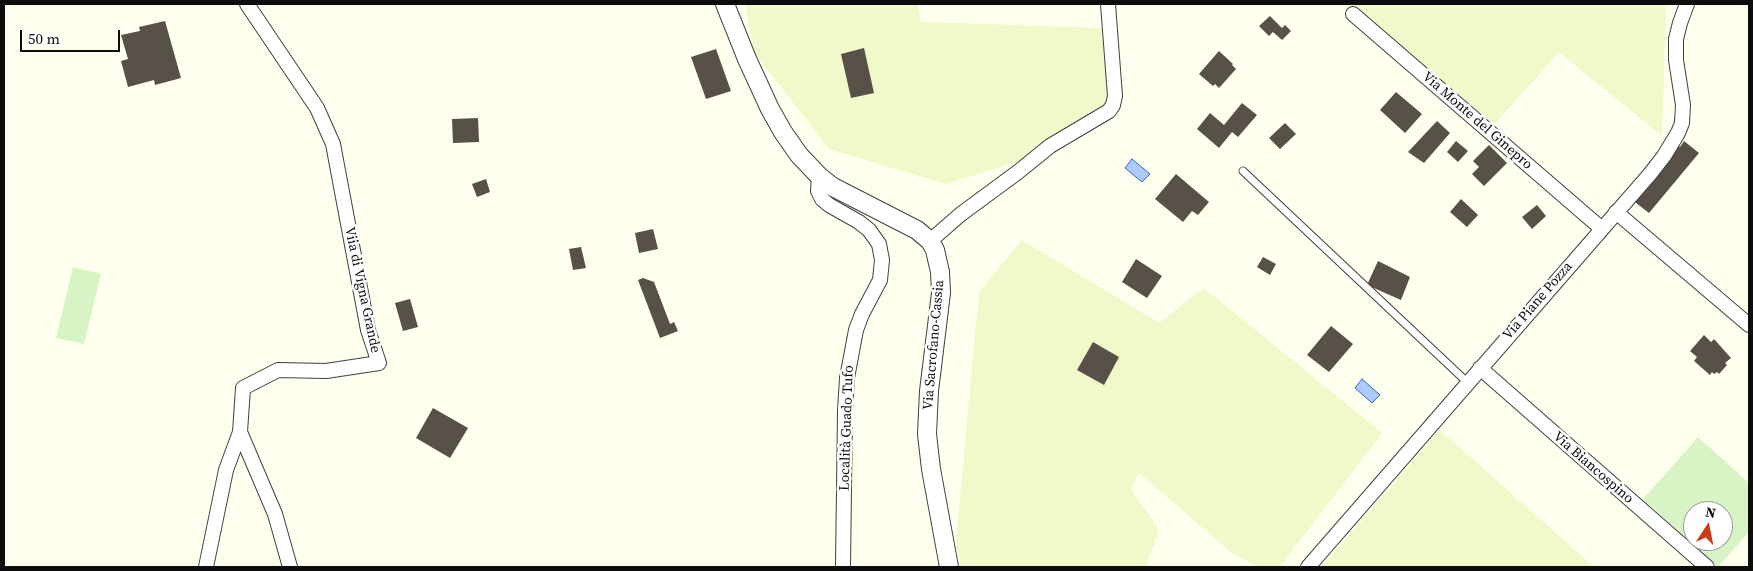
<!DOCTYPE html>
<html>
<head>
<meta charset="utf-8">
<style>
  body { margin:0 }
  #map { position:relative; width:1753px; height:571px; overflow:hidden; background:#feffec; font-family:"Source Serif 4",serif }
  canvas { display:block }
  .frame { position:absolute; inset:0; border:5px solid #0d0d0d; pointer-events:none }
  .north { position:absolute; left:1683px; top:501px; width:50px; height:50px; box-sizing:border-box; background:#fff; border:1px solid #9e9e9e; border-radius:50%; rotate:11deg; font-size:14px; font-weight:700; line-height:20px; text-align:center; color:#0d0d0d }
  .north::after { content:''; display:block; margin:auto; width:18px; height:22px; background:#cb3b16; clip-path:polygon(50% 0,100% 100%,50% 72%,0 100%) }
  .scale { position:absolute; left:20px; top:30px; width:100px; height:22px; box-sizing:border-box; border:2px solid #0d0d0d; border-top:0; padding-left:6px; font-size:15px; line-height:18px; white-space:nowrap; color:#0d0d0d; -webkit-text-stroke:4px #fff; paint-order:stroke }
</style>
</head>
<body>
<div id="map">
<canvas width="1753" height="571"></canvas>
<div class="frame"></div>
<div class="north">N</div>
<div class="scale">50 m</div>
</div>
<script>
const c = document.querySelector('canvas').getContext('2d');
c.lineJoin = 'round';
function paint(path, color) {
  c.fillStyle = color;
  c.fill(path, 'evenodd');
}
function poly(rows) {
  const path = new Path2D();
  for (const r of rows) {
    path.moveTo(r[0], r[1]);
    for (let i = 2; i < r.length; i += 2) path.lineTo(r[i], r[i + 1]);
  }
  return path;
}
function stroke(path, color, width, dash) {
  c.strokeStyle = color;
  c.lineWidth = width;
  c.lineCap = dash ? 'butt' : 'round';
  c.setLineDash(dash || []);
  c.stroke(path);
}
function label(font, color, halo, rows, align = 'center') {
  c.font = font + ' "Source Serif 4",serif';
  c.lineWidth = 5;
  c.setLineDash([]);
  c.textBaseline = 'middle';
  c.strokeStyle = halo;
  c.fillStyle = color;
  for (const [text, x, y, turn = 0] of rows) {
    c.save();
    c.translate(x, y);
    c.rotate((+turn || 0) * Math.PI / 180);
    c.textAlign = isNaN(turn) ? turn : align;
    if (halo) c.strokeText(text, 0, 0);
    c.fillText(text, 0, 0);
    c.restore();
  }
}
paint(poly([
  [745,4,917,4,921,22,1103,28,1111,101,1045,153,946,184,829,149,754,52],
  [1348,4,1664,4,1666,9,1662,136,1559,52,1495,124],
  [1022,240,1159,323,1204,288,1382,433,1280,567,1258,567,1232,553,1139,473,1131,489,1159,530,1146,567,961,567,956,542,979,292],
  [1440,430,1593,566,1592,567,1322,567]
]), '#f1f8c9');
paint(poly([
  [73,267,101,274,84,344,56,338],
  [1698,437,1749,483,1749,532,1718,567,1643,499],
  [1693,511,1723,511,1723,541,1693,541]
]), '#d8f4c5');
const water = poly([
  [1132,159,1150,174,1142,182,1125,168,1132,159],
  [1362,379,1380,395,1372,403,1355,388,1362,379]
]);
paint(water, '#abcafd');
stroke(water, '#2a68db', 1);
paint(poly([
  [1270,16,1282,28,1285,25,1291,31,1282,40,1273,32,1269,36,1259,26],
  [165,21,181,78,155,85,154,80,128,87,121,61,128,59,121,35,140,31,139,27],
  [864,48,874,93,851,98,841,54],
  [716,49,731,91,706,99,691,57],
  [1219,51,1233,64,1232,65,1236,69,1219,88,1215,84,1213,86,1199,74],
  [1396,92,1422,114,1405,133,1380,110],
  [1242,103,1257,115,1238,137,1232,132,1219,148,1197,129,1210,113,1224,125],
  [478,118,479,142,453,143,452,119],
  [1437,121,1450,133,1424,163,1408,152],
  [1285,123,1296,134,1280,149,1269,138],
  [1456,141,1468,151,1458,162,1447,152],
  [1684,141,1699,153,1649,213,1631,199,1676,144,1680,147],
  [1489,145,1507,163,1484,186,1472,174,1479,167,1473,161],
  [1176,174,1209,202,1198,215,1192,211,1183,222,1155,199],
  [486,179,490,192,477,197,472,184],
  [1461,199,1478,215,1467,227,1450,212],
  [1537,205,1546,216,1532,229,1522,217],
  [653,229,658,249,639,253,635,233],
  [581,247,586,268,573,270,569,249],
  [1263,257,1276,264,1270,275,1257,267],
  [1136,259,1162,276,1147,298,1122,282],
  [1378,261,1410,277,1401,300,1367,285],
  [643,278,654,282,670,324,674,322,678,331,660,338,638,280],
  [410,299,418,327,403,331,395,303],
  [1331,326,1353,344,1329,372,1307,355],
  [1704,335,1711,342,1714,339,1731,358,1725,363,1727,365,1719,374,1717,372,1714,374,1712,372,1710,375,1694,361,1697,357,1690,351],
  [1093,342,1119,357,1104,385,1077,370],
  [433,408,468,428,450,458,416,438]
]), '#575148');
const service = poly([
  [1243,171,1467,382]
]);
const minor = poly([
  [247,4,317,108,333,144,368,330,379,363,326,371,278,370,243,388,240,432,275,514,290,567],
  [1353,14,1602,229],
  [819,176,818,191,822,199,829,205,859,222,869,230,879,244,882,260,880,280,862,314,856,330,847,378,845,411,843,567],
  [1616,212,1749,325],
  [930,241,961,214,1018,172,1050,146,1109,111,1113,105,1115,96,1108,4],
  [1480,368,1707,567],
  [206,567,226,470,240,432],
  [1308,567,1650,174,1664,156,1678,133,1682,123,1683,105,1676,60,1676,39,1680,23,1687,4]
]);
const tertiary = poly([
  [725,4,747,59,770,109,783,132,799,155,819,176,833,187,917,230,930,241,935,250,940,272,941,293,929,391,927,434,931,469,949,567]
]);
stroke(service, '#404040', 9);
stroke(minor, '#404040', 16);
stroke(tertiary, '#404040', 20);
stroke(service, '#fff', 7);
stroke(minor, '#fff', 14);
stroke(tertiary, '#fff', 18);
label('14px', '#0d0d0d', '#fff', [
  ["Via Monte del Ginepro",1477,121,41],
  ["Viia di Vigna Grande",362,290,78],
  ["Via Piane Pozza",1538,301,-49],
  ["Via Sacrofano-Cassia",934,345,-85],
  ["Località Guado Tufo",847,428,-88],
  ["Via Biancospino",1593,468,41]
]);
</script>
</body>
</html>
